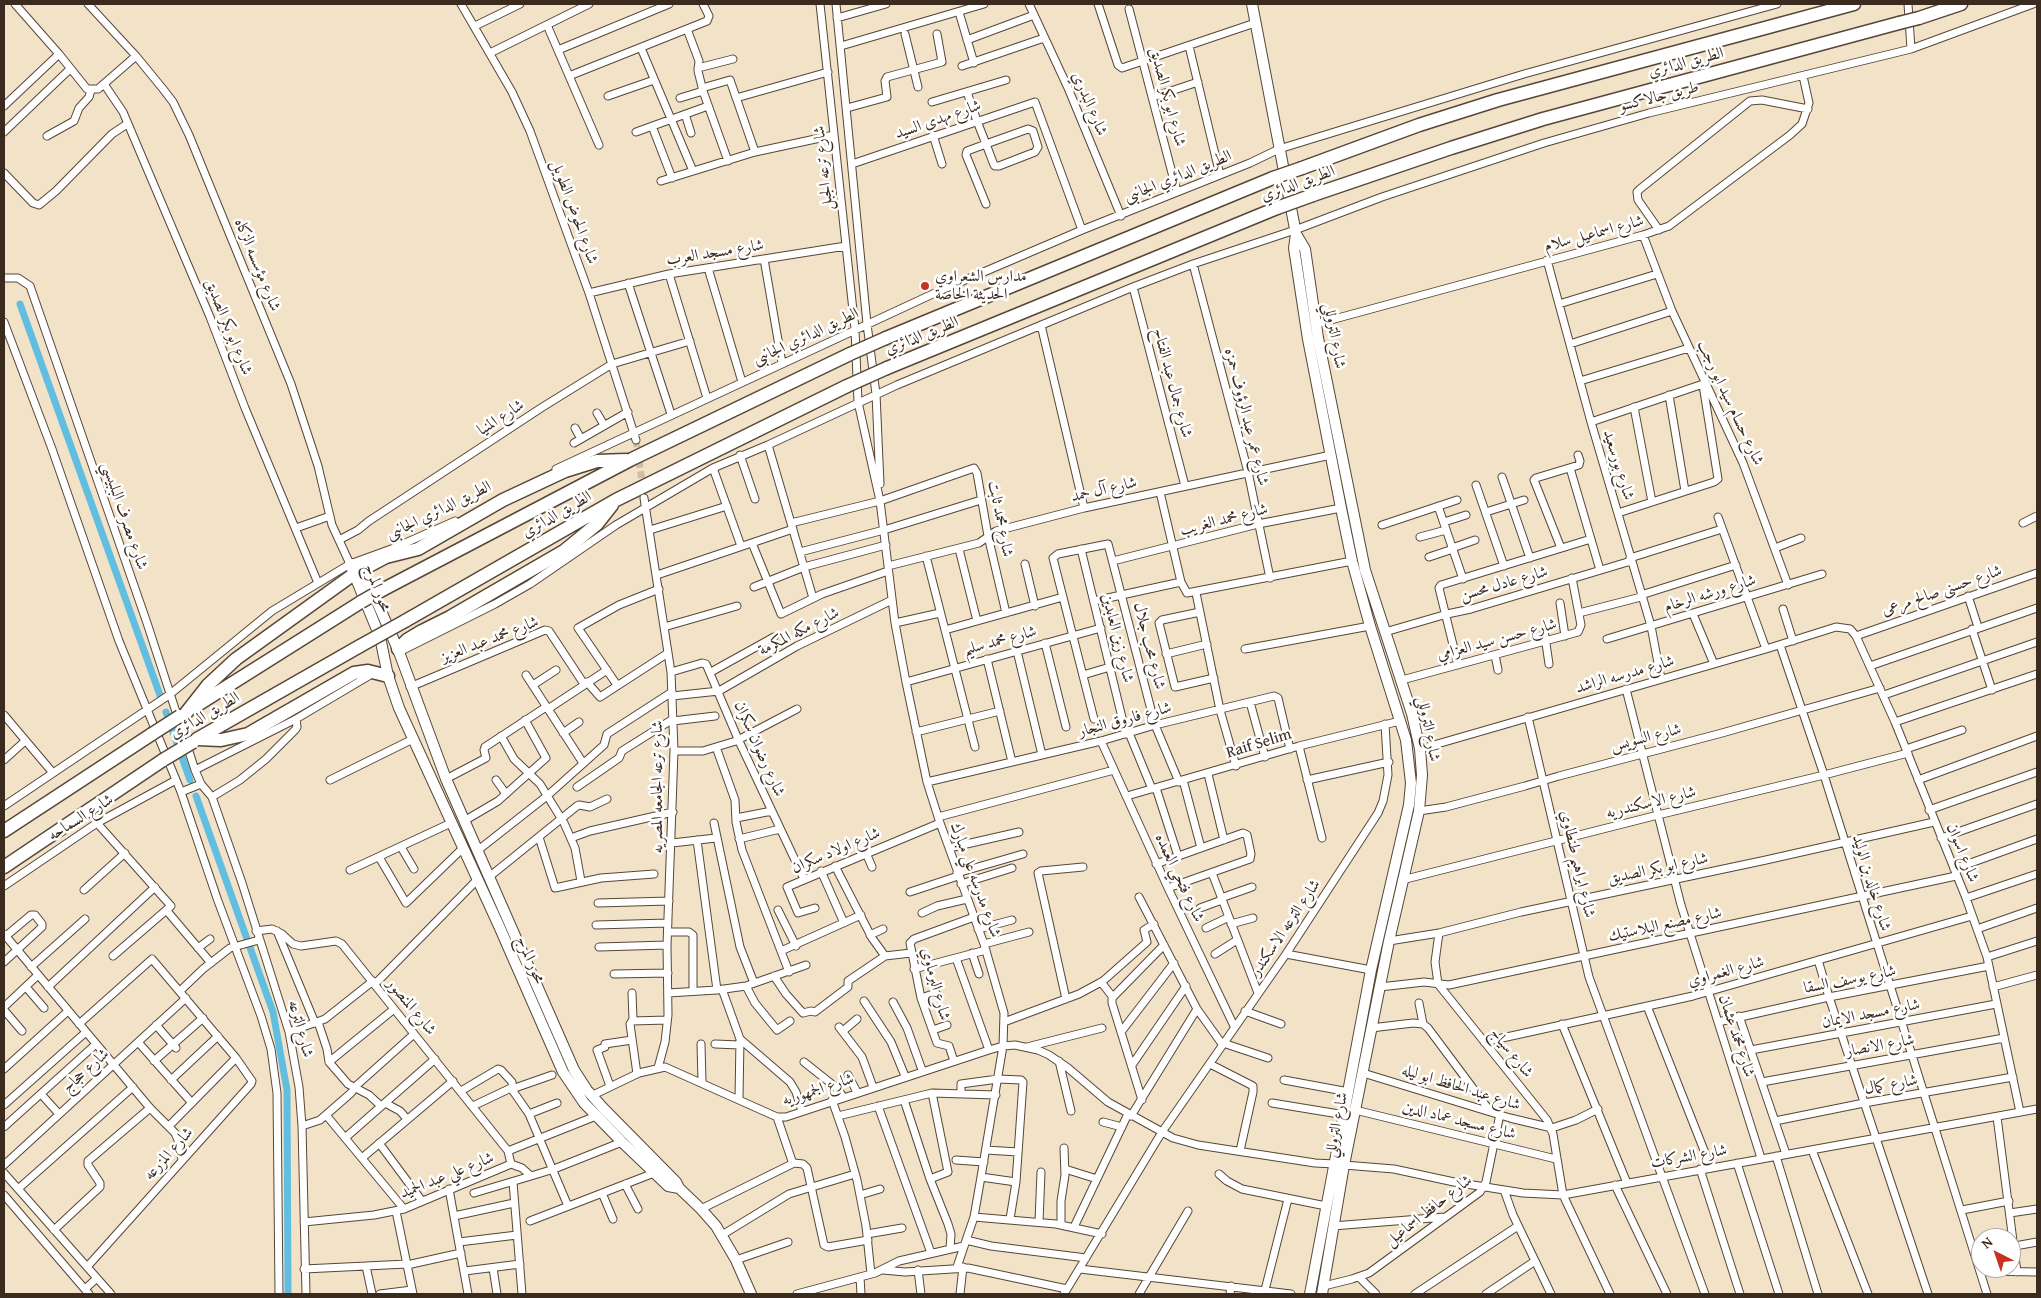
<!DOCTYPE html>
<html>
<head>
<meta charset="utf-8">
<style>
  body { margin:0 }
  #map { position:relative; width:2041px; height:1298px; overflow:hidden; background:#f2e3c8; font-family:"Gentium Book Plus",serif }
  canvas { display:block }
  .frame { position:absolute; inset:0; border:5px solid #3b2a1e; pointer-events:none }
  .north { position:absolute; left:1971px; top:1228px; width:50px; height:50px; box-sizing:border-box; background:#fff; border:1px solid #b1aaa5; border-radius:50%; rotate:319deg; font-size:14px; font-weight:700; line-height:20px; text-align:center; color:#3b2a1e }
  .north::after { content:''; display:block; margin:auto; width:18px; height:22px; background:#c8321e; clip-path:polygon(50% 0,100% 100%,50% 72%,0 100%) }
</style>
</head>
<body>
<div id="map">
<canvas width="2041" height="1298"></canvas>
<div class="frame"></div>
<div class="north">N</div>
</div>
<script>
const c = document.querySelector('canvas').getContext('2d');
c.lineJoin = 'round';
function poly(rows) {
  const path = new Path2D();
  for (const r of rows) {
    path.moveTo(r[0], r[1]);
    for (let i = 2; i < r.length; i += 2) path.lineTo(r[i], r[i + 1]);
  }
  return path;
}
function stroke(path, color, width, dash) {
  c.strokeStyle = color;
  c.lineWidth = width;
  c.lineCap = dash ? 'butt' : 'round';
  c.setLineDash(dash || []);
  c.stroke(path);
}
function label(font, color, halo, rows, align = 'center') {
  c.font = font + ' "Gentium Book Plus",Amiri,serif';
  c.lineWidth = 5;
  c.setLineDash([]);
  c.textBaseline = 'middle';
  c.strokeStyle = halo;
  c.fillStyle = color;
  for (const [text, x, y, turn = 0] of rows) {
    c.save();
    c.translate(x, y);
    c.rotate((+turn || 0) * Math.PI / 180);
    c.textAlign = isNaN(turn) ? turn : align;
    if (halo) c.strokeText(text, 0, 0);
    c.fillText(text, 0, 0);
    c.restore();
  }
}
stroke(poly([
  [20,304,161,698],
  [166,712,190,780],
  [196,796,273,1012,287,1090,288,1294]
]), '#62bee0', 7);
stroke(poly([
  [636,440,643,488]
]), '#cdbea6', 7, [7, 3.5]);
const street = poly([
  [15,4,59,54,87,89,98,89,136,56],
  [88,4,136,56,163,89,173,102,189,135,291,384,318,466,332,525,350,564],
  [461,4,512,92,530,131,589,293,636,440],
  [820,4,855,329,858,402,880,501,895,623,906,682,927,782,940,823,984,944,1004,1013,1003,1046,981,1177,974,1217,957,1267],
  [836,4,867,324,876,394,880,484],
  [1029,4,1068,88,1121,216],
  [1098,4,1118,65,1122,68,1255,23],
  [1908,4,1911,49],
  [1129,9,1177,192],
  [959,12,974,63],
  [837,18,886,4],
  [547,25,599,145],
  [475,26,520,4],
  [687,29,699,61,698,71,703,91,728,161],
  [905,34,918,87],
  [967,40,1034,15],
  [841,46,984,4],
  [1189,46,1220,175],
  [641,48,693,171],
  [558,50,669,4],
  [490,53,589,4],
  [962,66,1044,38],
  [698,68,733,59],
  [569,76,707,21,709,16,703,4],
  [104,84,123,112,210,317,245,408,318,583],
  [702,88,730,80,755,152],
  [967,92,977,121,986,144,994,165,995,166,999,166,1035,152,1038,147,1033,131,1028,129,986,144,967,151,966,155,986,204],
  [608,96,654,80],
  [1153,97,1198,82],
  [680,98,703,91],
  [736,98,828,72],
  [932,102,1006,80],
  [4,106,59,54],
  [847,108,887,97,885,81,887,77,942,62,937,34],
  [685,114,691,133],
  [652,126,672,178],
  [4,132,70,69],
  [636,132,708,106],
  [933,135,942,164],
  [47,136,74,121,79,108,89,97,91,90],
  [852,164,1035,102,1082,230],
  [4,173,33,203,39,205,56,191,112,134,127,124],
  [661,181,755,152,834,135],
  [1659,230,1638,200,1637,192,1640,189,1750,101,1762,100,1808,109],
  [1643,235,1672,311,1743,463,1788,585],
  [764,259,782,363],
  [1547,260,1591,422,1651,626,1661,679],
  [1193,264,1248,472,1270,578],
  [708,268,742,382],
  [669,274,707,398],
  [4,278,18,278,30,286,147,623,195,770,201,784,212,797,242,883,289,1032,299,1087,302,1126,306,1294],
  [628,283,671,414],
  [1133,287,1185,486],
  [589,293,669,274,846,246],
  [1559,304,1657,274],
  [4,322,52,449,119,641,181,792,218,901,261,1016,271,1049,277,1093,279,1294],
  [1316,324,1643,235,1669,226,1790,135,1802,124,1809,103,1803,76],
  [1041,325,1084,508],
  [1570,344,1672,311],
  [1580,381,1689,348],
  [1669,395,1685,491],
  [1634,407,1652,502],
  [597,413,604,425],
  [1591,422,1706,383],
  [575,428,581,439],
  [574,443,628,412],
  [768,445,813,598],
  [740,455,755,499],
  [713,468,741,546],
  [1570,468,1600,570],
  [556,469,937,292,1082,230,1250,163,1279,149,1524,74,1777,4],
  [1502,477,1530,558],
  [1476,485,1504,566],
  [1160,492,1181,582,1187,593,1352,561],
  [644,498,671,672,674,751,667,945,668,1015,665,1042,658,1068],
  [1438,506,1463,579],
  [1486,512,1524,500],
  [1618,513,1714,482,1718,479,1703,385],
  [1718,517,1766,649],
  [1444,522,1466,515],
  [791,523,880,501,974,468,977,473,988,536,1006,613],
  [2023,523,2037,516],
  [1382,525,1457,500],
  [296,528,330,516],
  [650,530,727,506],
  [1420,537,1446,530],
  [339,540,358,530,369,521,541,408,612,364,690,341],
  [752,543,781,614,822,594,888,571],
  [1452,548,1475,540],
  [1561,548,1534,480,1536,478,1579,465,1580,461,1578,455],
  [1775,548,1801,538],
  [959,549,977,621],
  [1081,549,1126,734],
  [800,552,884,530,981,500],
  [926,556,975,747],
  [1429,557,1453,549],
  [1630,558,1722,529],
  [1113,561,1258,524,1341,508],
  [1025,564,1035,606],
  [888,566,979,543,996,531,1084,508,1331,455],
  [657,575,793,529],
  [754,587,804,567,886,545],
  [1196,593,1220,710,1236,766],
  [1641,595,1736,565],
  [1968,596,1978,627],
  [1094,601,1181,582],
  [1560,603,1565,636],
  [1783,609,1793,641],
  [1200,612,1162,620,1159,623,1175,687,1214,678],
  [1579,613,1641,597],
  [1693,614,1714,664],
  [895,623,940,613],
  [664,627,737,606],
  [1972,629,1992,690],
  [945,630,1063,597],
  [1544,630,1549,664],
  [1385,632,1447,614,1471,609,1631,561],
  [1856,636,2037,573],
  [1607,639,1822,574],
  [1045,643,1066,727],
  [1780,645,1824,775,1987,1294],
  [1245,649,1370,626],
  [401,651,495,604,530,584,616,525,713,468,768,445,897,385,1133,287,1193,264,1295,230,1382,197,1544,143,1649,113,1911,49,2033,4],
  [1017,651,1042,755],
  [1166,654,1207,644],
  [1495,655,1498,670],
  [987,659,1012,762],
  [1458,665,1439,588,1441,585,1591,539],
  [1870,666,2037,608],
  [671,672,702,663,706,664,738,739,804,879],
  [711,672,774,637],
  [526,675,583,763],
  [1083,675,1110,667],
  [1402,680,1578,632,1581,625,1572,578],
  [587,682,600,697,668,653],
  [906,682,1101,628],
  [533,685,556,670],
  [617,685,578,628,619,605,659,589],
  [410,687,545,630,549,631,584,684],
  [1626,689,1681,905,1761,1158],
  [1884,695,2037,642],
  [672,696,719,691,797,646,892,600],
  [1250,702,1265,757],
  [548,709,607,670],
  [4,715,53,773],
  [1528,717,1589,977,1705,1294],
  [1094,719,1053,558,1058,554,1108,544,1155,725,1179,782],
  [673,721,715,716],
  [1895,722,2037,674],
  [916,732,1000,711],
  [563,733,579,722],
  [1129,733,1152,789],
  [501,736,514,759,540,784,564,823,575,848,581,881],
  [1101,741,1168,888,1234,1026],
  [1299,746,1322,838],
  [716,747,735,800,736,822,742,850,789,972],
  [1420,749,1766,649,1836,627,1850,629,1856,636,1895,722,1966,898,1987,957,2020,1112],
  [1906,749,1962,730],
  [674,751,703,751,716,747,736,741,797,709],
  [4,760,25,741],
  [195,770,296,719,372,674],
  [1208,774,1224,840],
  [446,779,486,758,484,750,485,747,546,707],
  [330,780,413,739],
  [496,780,506,794],
  [1183,780,1201,848],
  [1307,780,1389,762],
  [1918,780,2037,736],
  [927,782,1101,741,1155,725,1274,696,1278,698,1290,749],
  [577,787,619,758,622,751,673,719],
  [1156,788,1178,856],
  [181,792,201,784],
  [1127,796,1299,746,1400,721],
  [212,797,240,780,266,759,295,730,297,727,296,719],
  [4,806,169,695,272,611,350,564,394,548,455,521],
  [1929,810,2037,772],
  [1419,811,1446,807,1525,786,1559,776,1722,733,1880,688],
  [938,817,1114,770],
  [736,818,772,811],
  [464,821,498,801,546,758,525,720],
  [97,823,171,906,113,956],
  [714,823,740,947,754,983],
  [539,837,555,888,601,878,654,874],
  [571,838,590,831,673,812],
  [1941,838,2037,804],
  [739,839,780,829],
  [697,840,717,990],
  [672,843,716,838],
  [401,847,414,869],
  [949,848,1019,832],
  [477,851,547,796,604,745,607,734,672,692],
  [866,853,872,867],
  [379,857,406,903,463,848],
  [1156,864,1243,833,1247,835,1251,854,1250,859,1168,888],
  [835,866,872,938,885,956],
  [1954,869,2037,839],
  [350,870,451,823],
  [821,871,844,923],
  [957,873,1023,854],
  [1212,873,1258,993],
  [489,877,577,806,579,805,590,807,607,799],
  [1402,880,1658,815,1824,775,1908,753],
  [961,884,1012,868],
  [4,886,97,823,176,780],
  [84,890,125,853],
  [910,892,958,876],
  [1139,897,1197,1009,1222,1044],
  [1221,898,1252,887],
  [1966,898,2037,874],
  [598,903,669,901],
  [815,908,798,913,787,887,940,823],
  [1200,908,1222,900],
  [778,910,796,946],
  [167,911,211,963],
  [922,913,937,906,967,899],
  [1231,924,1253,918],
  [596,925,668,923],
  [1206,928,1229,917],
  [978,929,1012,920],
  [1977,929,2037,908],
  [256,931,272,929,282,934,293,944,301,946,336,941,342,944,508,1151,511,1164],
  [277,931,315,1023],
  [668,932,689,932,693,935,693,991],
  [1439,933,1435,962,1438,984,1547,1120,1553,1134,1563,1195,1610,1294],
  [4,934,150,1108,175,1133,178,1140,182,1160],
  [870,935,883,929],
  [1389,941,1439,933,1521,912,1766,860,1934,822],
  [984,944,1029,932],
  [599,947,667,945],
  [198,948,210,939],
  [781,951,861,915],
  [972,953,979,974],
  [1215,954,1237,940],
  [1286,954,1371,970],
  [1987,957,2037,941],
  [956,958,989,1050],
  [1818,960,1829,997,1928,1294],
  [4,962,42,927,42,924,35,915,31,915,6,936],
  [31,967,85,919],
  [914,969,986,950],
  [614,974,668,973],
  [774,976,786,994,803,1013,811,1011,815,1012,848,987,848,981,885,956,911,953],
  [1101,982,1112,996,1112,1003,1142,1100],
  [375,984,477,880],
  [746,986,755,1003,777,1030,790,1021],
  [26,987,44,1008],
  [48,987,155,887],
  [1380,987,1424,982,1449,985,1956,876],
  [1993,987,2037,975],
  [722,989,740,1039,739,1099],
  [180,991,203,969,230,948,259,940],
  [632,993,633,1019,630,1024,637,1074],
  [668,993,717,990,746,986,806,965],
  [921,998,936,993],
  [1112,998,1164,945],
  [1066,999,1038,873,1041,871,1083,867],
  [864,1001,891,1042,905,1076],
  [893,1002,907,1028,922,1070],
  [1419,1003,1423,1024],
  [1647,1006,1711,1168],
  [4,1007,38,975],
  [4,1010,22,1031],
  [1245,1011,1281,1024],
  [1739,1016,1786,1154],
  [632,1021,667,1020],
  [318,1022,327,1049,329,1062,348,1084,369,1095,381,1106],
  [1004,1022,1079,994,1103,981,1147,942,1144,930,1154,924],
  [1718,1022,1829,997,1989,966],
  [79,1024,152,959,236,1058,252,1081,251,1084,87,1267],
  [1562,1024,1627,1183],
  [156,1025,176,1048],
  [839,1027,862,1057,873,1087],
  [1371,1028,1413,1023,1423,1024,1428,1028,1490,1111],
  [933,1030,947,1025],
  [843,1031,857,1019],
  [289,1032,325,1019,373,981],
  [1121,1032,1174,963],
  [740,1039,790,1082,796,1092,802,1111],
  [138,1042,192,1103],
  [1484,1042,1693,996,1972,916],
  [1223,1043,1268,1058],
  [701,1044,702,1082],
  [715,1044,740,1045],
  [1027,1047,1102,1028],
  [1751,1050,1996,1004],
  [154,1061,203,1018],
  [954,1061,949,1046,937,1043,921,998,910,943,914,939,974,917],
  [1059,1061,1071,1111],
  [329,1062,394,1009],
  [804,1062,838,1089,843,1097],
  [1210,1064,1253,1086,1253,1092,1240,1151],
  [1132,1065,1186,986],
  [4,1069,68,1011],
  [1363,1073,1510,1118,1552,1128,1576,1120,1598,1109],
  [848,1075,857,1092],
  [171,1080,218,1036],
  [1284,1080,1349,1092],
  [1762,1082,2004,1038],
  [610,1086,597,1050,605,1047,605,1044,632,1040],
  [512,1089,552,1075],
  [461,1091,498,1069,501,1070,512,1082,513,1091,529,1114,568,1206],
  [41,1094,59,1114],
  [961,1094,961,1084,998,1079,1021,1080,1023,1082,1016,1182,1010,1219],
  [591,1096,639,1073,665,1067,777,1117,786,1117,989,1050,1003,1046,1015,1045,1038,1050,1049,1055,1068,1068,1108,1102,1173,1138,1198,1145,1315,1163,1335,1164],
  [832,1100,845,1137,857,1180,866,1226,871,1274],
  [904,1100,930,1179,948,1224,951,1234,950,1249],
  [385,1103,400,1111,407,1119],
  [1272,1103,1345,1115],
  [4,1105,86,1032],
  [473,1106,513,1087],
  [878,1106,931,1253],
  [1355,1110,1556,1159],
  [529,1114,557,1103],
  [326,1115,404,1209],
  [838,1116,932,1093,996,1095],
  [1131,1116,1197,1009],
  [777,1117,792,1161,794,1163,803,1164,807,1168,824,1245,828,1247,868,1240],
  [1997,1117,2017,1272],
  [1775,1121,1864,1103,2013,1077],
  [1103,1122,1122,1127],
  [169,1126,236,1058],
  [302,1126,320,1120,351,1093,357,1085,414,1034],
  [4,1127,96,1044],
  [345,1138,435,1059],
  [379,1143,422,1201],
  [986,1150,1018,1152],
  [1812,1150,1868,1294],
  [508,1151,596,1116],
  [1776,1156,1818,1294],
  [362,1158,453,1081],
  [956,1160,984,1162],
  [1737,1163,1779,1294],
  [4,1165,186,998],
  [1344,1165,1394,1169,1454,1182,1523,1193,1563,1195,2037,1109],
  [1065,1169,1097,1179],
  [1700,1169,1740,1294],
  [4,1173,111,1294],
  [1219,1174,1227,1181,1242,1189,1326,1206],
  [981,1177,1016,1182],
  [930,1179,948,1172,932,1093],
  [513,1182,522,1294],
  [625,1184,638,1209],
  [1615,1185,1667,1294],
  [18,1189,133,1087],
  [449,1189,468,1294],
  [1504,1190,1513,1215,1551,1294],
  [474,1193,531,1176],
  [602,1193,613,1219],
  [4,1195,89,1294],
  [860,1195,880,1189],
  [701,1209,794,1163],
  [1962,1210,2009,1201],
  [396,1211,413,1294],
  [2010,1213,2037,1209],
  [454,1216,514,1203],
  [974,1217,1056,1224,1102,1234],
  [530,1221,654,1173],
  [304,1222,374,1215,404,1209,511,1164,522,1168,531,1176,554,1169,622,1142],
  [1039,1222,1041,1172],
  [1061,1225,1061,1201,1065,1175,1064,1148],
  [1333,1226,1445,1217],
  [1074,1227,1128,1114],
  [54,1230,100,1187,100,1183,88,1165,88,1161,150,1108],
  [867,1234,902,1228],
  [722,1235,789,1194,855,1174],
  [966,1240,991,1246,1086,1258],
  [459,1242,517,1235],
  [2015,1246,2037,1242],
  [736,1260,788,1242],
  [407,1265,461,1253],
  [366,1266,372,1294],
  [493,1268,497,1294],
  [304,1269,407,1264],
  [1080,1269,1291,1294],
  [883,1270,905,1272,968,1268,1067,1289],
  [918,1270,921,1294],
  [465,1271,520,1264],
  [1980,1271,2037,1272],
  [860,1277,861,1294],
  [1359,1277,1376,1294],
  [1324,1286,1352,1279,1369,1273,1480,1192,1486,1182,1500,1114],
  [85,1289,97,1278],
  [1265,1290,1288,1199],
  [380,1294,412,1290],
  [797,1294,875,1273,899,1261,964,1246],
  [960,1294,963,1267],
  [1064,1294,1162,1132,1286,954,1378,813,1383,801,1388,775,1385,724],
  [1139,1294,1188,1211],
  [1230,1294,1231,1286],
  [1415,1294,1518,1226],
  [1486,1294,1535,1261]
]);
const secondary = poly([
  [1252,4,1296,234,1294,248,1308,339,1341,508,1352,561,1370,626,1406,740,1411,783,1409,805,1371,970,1310,1294],
  [1296,234,1305,249,1318,338,1365,570,1412,714,1420,749,1422,775,1419,811,1389,941,1344,1165,1322,1294],
  [679,1188,668,1186,622,1142,584,1103,563,1072,499,926,399,708,388,676,380,637,350,564,359,565,363,570,399,652,446,779,574,1070,587,1090,603,1108,676,1182,679,1188,701,1209,716,1226,736,1260,751,1294]
]);
const highway = poly([
  [1919,18,1961,4],
  [1302,168,1419,125,1498,100,1854,4],
  [1313,195,1451,148,1543,119,1899,23],
  [886,338,1273,178],
  [887,368,1277,208],
  [382,590,632,459,850,354],
  [405,621,616,500,847,386],
  [398,649,407,640,422,631,450,617,564,551,597,524,612,505],
  [196,706,361,602],
  [186,713,208,685,236,659,354,574,386,557,418,549,503,500,565,471,597,461,626,460],
  [197,739,221,740,248,734,354,673,368,671,388,676],
  [197,739,360,646],
  [4,831,152,734],
  [4,867,163,760]
]);
stroke(street, '#564638', 9);
stroke(secondary, '#564638', 12);
stroke(highway, '#564638', 15);
stroke(street, '#fff', 7);
stroke(secondary, '#fff', 10);
stroke(highway, '#fff', 12);
const highwayBridge = poly([
  [1899,23,1919,18],
  [1273,178,1302,168],
  [1277,208,1313,195],
  [850,354,886,338],
  [847,386,887,368],
  [361,602,382,590],
  [360,646,405,621],
  [152,734,180,716],
  [163,760,193,742]
]);
stroke(highwayBridge, '#564638', 15, []);
stroke(highwayBridge, '#fff', 12);
for (const [x, y, r, color] of [
  [925,286,5,"#c8321e"]
]) {
  const dot = new Path2D();
  dot.arc(x, y, r, 0, 2 * Math.PI);
  c.fillStyle = color;
  c.fill(dot);
  stroke(dot, '#fff', 2);
}
label('16px', '#3b2a1e', '#fff', [
  ["الطريق الدائري",1686,63,-15],
  ["شارع ابو بكر الصديق",1167,97,75],
  ["طريق جالاكسو",1659,97,-14],
  ["شارع البدري",1089,104,67],
  ["شارع مهدى السيد",938,120,-19],
  ["شارع ترعه الجبل",824,168,-96],
  ["الطريق الدائري الجانبى",1178,177,-22],
  ["الطريق الدائري",1298,184,-20],
  ["شارع الحوض الطويل",574,212,70],
  ["شارع اسماعيل سلام",1594,234,-15],
  ["شارع مسجد العرب",715,253,-9],
  ["شارع مؤسسه الزكاه",257,265,68],
  ["شارع ابو بكر الصديق",228,327,68],
  ["الطريق الدائري",922,336,-22],
  ["شارع التروللي",1334,336,80],
  ["الطريق الدائري الجانبى",806,337,-25],
  ["شارع جمال عبد الفتاح",1172,383,75],
  ["شارع حسام سيد ابو رجب",1730,403,65],
  ["شارع عمر عبد الرؤوف حمزه",1246,417,76],
  ["شارع المنيا",501,418,-33],
  ["شارع بورسعيد",1618,465,73],
  ["شارع آل حمد",1104,490,-13],
  ["الطريق الدائري الجانبى",439,511,-26],
  ["الطريق الدائري",557,515,-30],
  ["شارع مصرف البلبيسي",124,516,71],
  ["شارع محمد ثابت",1000,519,79],
  ["شارع محمد الغريب",1224,520,-14],
  ["شارع عادل محسن",1504,584,-16],
  ["محور المرج",377,588,69],
  ["شارع حسنى صالح مرعى",1942,591,-19],
  ["شارع ورشه الرخام",1710,594,-17],
  ["شارع مكه المكرمة",799,632,-27],
  ["شارع زين العابدين",1117,638,76],
  ["شارع محمد عبد العزيز",490,640,-21],
  ["شارع حسن سيد العزامي",1497,640,-15],
  ["شارع محمد سليم",1000,641,-15],
  ["شارع محب جلال",1149,646,76],
  ["شارع مدرسه الراشد",1625,675,-16],
  ["الطريق الدائري",205,716,-30],
  ["شارع فاروق النجار",1125,720,-15],
  ["شارع التروللي",1428,729,79],
  ["شارع السويس",1646,738,-14],
  ["Raif Selim",1259,744,-17],
  ["شارع رضوان سكران",759,749,66],
  ["شارع ترعه الجامعه المصريه",658,787,-90],
  ["شارع الاسكندريه",1651,803,-14],
  ["شارع السماحه",81,818,-32],
  ["شارع اولاد سكران",836,851,-23],
  ["شارع اسوان",1962,853,68],
  ["شارع ابراهيم طنطاوي",1577,864,77],
  ["شارع ابو بكر الصديق",1658,869,-12],
  ["شارع فتحي العمده",1179,878,65],
  ["شارع مدرسه علي مبارك",975,880,70],
  ["شارع خالد بن الوليد",1871,883,73],
  ["شارع مصنع البلاستيك",1665,925,-12],
  ["شارع الترعه الاسكندر",1286,928,-56],
  ["محور المرج",530,960,67],
  ["شارع الغمراوي",1726,972,-15],
  ["شارع يوسف السقا",1850,980,-11],
  ["شارع البرماوي",935,984,75],
  ["شارع المنصور",411,1007,51],
  ["شارع مسجد الايمان",1871,1014,-11],
  ["شارع الترعه",300,1029,75],
  ["شارع محمد عثمان",1736,1036,72],
  ["شارع الانصار",1880,1046,-10],
  ["شارع سياج",1511,1053,51],
  ["شارع حجاج",86,1071,-42],
  ["شارع كمال",1891,1085,-10],
  ["شارع عبد الحافظ ابو ليله",1461,1088,17],
  ["شارع الجمهوريه",818,1090,-18],
  ["شارع مسجد عماد الدين",1459,1121,14],
  ["شارع التروللي",1337,1125,-79],
  ["شارع المزرعه",169,1154,-48],
  ["شارع الشركات",1689,1157,-10],
  ["شارع علي عبد الحميد",447,1176,-22],
  ["شارع حافظ اسماعيل",1429,1211,-38]
]);
label('16px', '#3b2a1e', '#fff', [
  ["مدارس الشعراوي",935,277],
  ["الحديثة الخاصة",935,295]
], 'left');
</script>
</body>
</html>
